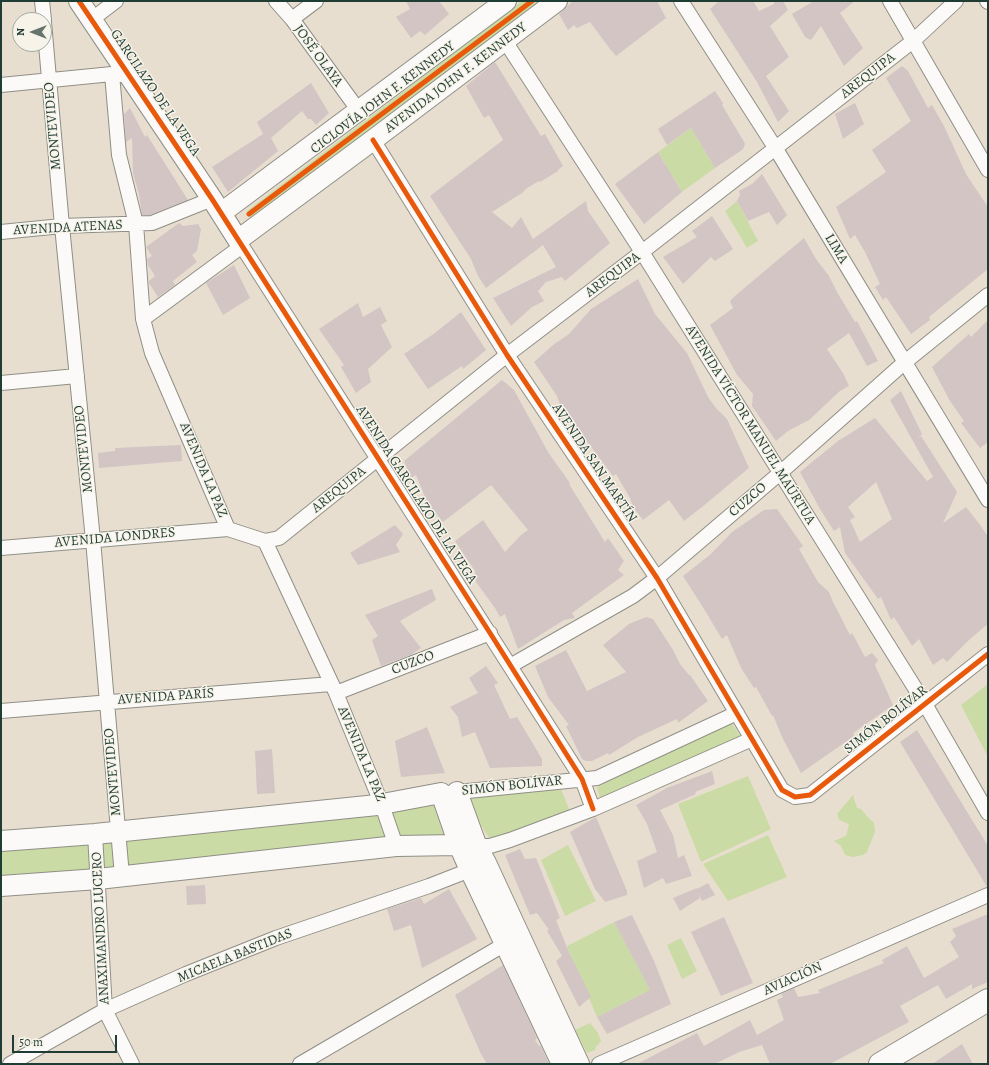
<!DOCTYPE html>
<html>
<head>
<meta charset="utf-8">
<style>
  body { margin:0 }
  #map { position:relative; width:989px; height:1065px; overflow:hidden; background:#e8ded0; font-family:Alegreya,serif }
  canvas { display:block }
  .frame { position:absolute; inset:0; border:2px solid #1f3d34; pointer-events:none }
  .north { position:absolute; left:12px; top:12px; width:40px; height:40px; box-sizing:border-box; background:#f7f3e8; border:1px solid #a1aaa0; border-radius:50%; rotate:270deg; font-size:11px; font-weight:700; line-height:16px; text-align:center; color:#1f3d34 }
  .north::after { content:''; display:block; margin:auto; width:14px; height:18px; background:#65756b; clip-path:polygon(50% 0,100% 100%,50% 72%,0 100%) }
  .scale { position:absolute; left:12px; top:1035px; width:105px; height:18px; box-sizing:border-box; border:2px solid #1f3d34; border-top:0; padding-left:5px; font-size:12px; line-height:14px; white-space:nowrap; color:#1f3d34; -webkit-text-stroke:3px #f7f3e8; paint-order:stroke }
</style>
</head>
<body>
<div id="map">
<canvas width="989" height="1065"></canvas>
<div class="frame"></div>
<div class="north">N</div>
<div class="scale">50 m</div>
</div>
<script>
const c = document.querySelector('canvas').getContext('2d');
c.lineJoin = 'round';
function paint(path, color) {
  c.fillStyle = color;
  c.fill(path, 'evenodd');
}
function poly(rows) {
  const path = new Path2D();
  for (const r of rows) {
    path.moveTo(r[0], r[1]);
    for (let i = 2; i < r.length; i += 2) path.lineTo(r[i], r[i + 1]);
  }
  return path;
}
function stroke(path, color, width, dash) {
  c.strokeStyle = color;
  c.lineWidth = width;
  c.lineCap = dash ? 'butt' : 'round';
  c.setLineDash(dash || []);
  c.stroke(path);
}
function label(font, color, halo, rows, align = 'center') {
  c.font = font + ' Alegreya,serif';
  c.lineWidth = 3;
  c.setLineDash([]);
  c.textBaseline = 'middle';
  c.strokeStyle = halo;
  c.fillStyle = color;
  for (const [text, x, y, turn = 0] of rows) {
    c.save();
    c.translate(x, y);
    c.rotate((+turn || 0) * Math.PI / 180);
    c.textAlign = isNaN(turn) ? turn : align;
    if (halo) c.strokeText(text, 0, 0);
    c.fillText(text, 0, 0);
    c.restore();
  }
}
paint(poly([
  [522,1,545,1,254,223,247,211],
  [691,128,715,168,682,192,672,175,658,183,654,174,666,165,658,152],
  [737,201,758,241,747,248,725,211],
  [988,684,988,757,961,705],
  [731,722,741,737,601,800,597,787],
  [748,776,771,829,701,862,678,804],
  [560,786,570,812,491,841,465,800,481,795],
  [441,793,459,845,1,882,1,839],
  [853,795,857,808,861,809,866,815,874,823,875,832,867,852,863,855,853,857,845,855,841,846,834,841,846,836,849,824,839,820,837,814],
  [768,835,787,877,728,901,703,864],
  [568,845,596,901,565,916,541,860],
  [614,922,653,995,646,992,597,1017,567,946],
  [681,938,697,971,682,979,667,945],
  [590,1023,598,1033,601,1041,596,1047,595,1050,587,1053,575,1030]
]), '#cbdba5');
paint(poly([
  [406,1,439,1,449,14,425,35,420,31,411,38,396,17,410,9],
  [573,1,657,1,666,18,616,56,610,49,590,22,577,28,574,25,568,30,559,14],
  [719,1,753,1,759,11,774,4,774,1,783,1,788,10,770,26,789,57,766,76,789,111,778,122,757,82,710,9],
  [814,1,855,1,840,13,863,48,844,66,821,26,811,40,805,37,792,14],
  [495,62,541,136,545,134,563,166,558,170,558,171,540,182,539,181,527,188,522,193,492,212,512,228,521,217,533,239,586,201,588,211,610,243,565,281,562,277,546,282,538,291,544,301,532,307,511,326,493,298,556,267,543,245,486,288,478,276,471,259,430,196,503,140,489,115,484,118,466,86],
  [902,66,908,71,928,108,932,105,944,126,966,174,988,207,988,269,929,317,930,320,911,334,886,297,883,300,875,287,880,284,865,252,855,235,850,239,836,207,886,172,872,150,911,121,886,78],
  [311,83,329,113,316,125,311,119,308,119,302,111,271,138,278,151,228,192,212,167,263,134,257,122],
  [715,91,723,103,722,105,743,140,745,144,743,149,739,152,715,168,691,128,667,145,658,129],
  [855,103,864,124,843,139,835,114],
  [130,108,145,137,147,135,188,200,150,215,142,215,139,194,133,173,132,138,126,142,124,114],
  [658,152,682,192,644,224,615,184],
  [762,174,787,215,777,225,769,212,748,221,737,201,740,195,739,191,752,184],
  [712,216,733,249,715,261,711,257,683,284,663,257,697,237,692,231],
  [179,223,183,226,198,224,201,229,197,251,192,255,197,262,173,281,175,285,158,297,149,283,149,281,155,276,148,265,147,259,152,256,146,247],
  [804,238,816,259,829,276,837,292,855,322,857,321,878,361,867,366,849,333,827,349,843,373,849,386,840,391,809,420,788,431,776,441,752,406,753,394,737,375,710,325,733,308,730,301,736,295],
  [234,265,250,298,223,315,206,283],
  [638,279,655,314,687,353,708,397,716,408,727,419,749,468,702,507,684,521,669,500,643,520,633,507,630,498,616,474,613,476,583,436,561,407,557,396,534,362,553,345,569,334,591,309],
  [358,303,363,317,380,307,387,321,381,325,392,347,368,369,371,382,356,393,341,367,344,365,319,329],
  [461,312,486,350,463,369,462,366,428,389,404,354,435,333],
  [988,320,988,442,980,448,961,423,964,421,950,401,932,367,969,334,971,337],
  [502,380,514,390,548,452,570,483,569,484,605,542,608,538,624,561,618,570,624,575,572,613,575,618,564,620,518,649,505,614,500,617,495,608,476,582,475,571,455,541,483,520,505,552,521,535,528,530,491,485,443,522,428,504,416,475,411,478,404,461],
  [901,391,922,434,917,439,921,436,957,492,943,523,966,507,981,526,988,537,988,624,971,638,947,662,943,658,933,665,919,639,912,646,894,617,891,620,881,597,878,599,845,553,840,527,834,531,820,509,800,472,838,441,875,418,927,481,933,477,890,400],
  [876,482,892,519,860,542,850,520,855,517,848,507],
  [181,445,182,461,99,468,98,453,115,451,115,448],
  [777,509,803,546,799,549,818,582,829,592,833,602,850,635,852,633,865,657,872,653,878,660,875,665,893,705,853,733,854,736,801,773,783,739,773,715,772,716,756,687,754,688,741,668,727,635,722,639,704,609,683,576,711,554,732,532,764,510],
  [395,525,403,534,396,545,400,552,358,565,350,553],
  [432,589,436,600,400,621,421,648,411,655,381,666,372,640,378,636,365,615],
  [646,617,653,619,673,650,680,664,689,675,690,675,708,701,678,723,677,719,638,737,609,755,608,753,592,761,586,761,582,759,566,726,569,725,548,697,535,666,566,650,587,691,626,672,603,645,629,624],
  [486,666,498,683,494,685,510,719,517,717,542,759,542,766,490,768,475,732,462,737,458,717,450,707,478,693,469,678],
  [427,727,445,773,401,777,395,741],
  [917,730,988,846,988,887,987,887,900,742],
  [272,749,275,793,257,794,255,751],
  [712,771,715,784,695,792,696,794,660,810,673,835,678,858,684,855,692,876,666,884,663,878,644,888,637,861,657,852,647,824,636,805,667,788],
  [596,817,627,891,627,895,605,902,595,889,570,832],
  [520,849,525,859,536,858,560,918,556,920,569,952,591,997,579,1007,556,961,562,956,547,931,549,930,537,913,530,915,505,855],
  [708,883,715,895,702,901,698,892,700,898,680,911,673,898,697,888,697,889],
  [205,885,206,904,187,905,186,886],
  [449,889,477,939,422,968,411,925,394,931,387,909,421,898,424,904],
  [988,914,988,982,972,989,972,984,946,999,938,985,900,1006,909,1022,830,1064,770,1064,762,1045,739,1052,715,1064,637,1064,697,1033,704,1046,750,1020,757,1035,784,1020,777,1000,783,997,781,994,794,988,798,997,820,993,818,990,884,963,882,960,907,946,924,978,959,957,950,942,956,936,952,929],
  [632,915,654,961,671,1004,607,1034,597,1017,650,990,614,922],
  [724,917,753,983,721,996,691,932],
  [503,965,537,1038,535,1040,539,1046,541,1046,549,1064,487,1064,481,1054,455,995],
  [962,1044,973,1064,932,1064]
]), '#d2c5c4');
const street = poly([
  [42,1,44,20],
  [276,1,292,19,359,111],
  [681,1,776,149,988,500],
  [890,1,988,170],
  [987,1,988,2],
  [292,19,316,1],
  [91,20,116,1],
  [44,22,62,226,93,540,122,876],
  [505,41,642,252,925,704,988,813],
  [112,74,119,155,136,224,143,319,152,353,228,529,265,541,336,693,382,805,396,846],
  [1,85,112,74,120,75],
  [373,140,507,355,657,578,782,790,795,797,810,795,988,654],
  [1,232,62,226,152,223,212,199],
  [238,240,582,779,593,809],
  [143,319,242,246],
  [1,383,77,376],
  [265,541,279,538,507,355,642,252,913,41,956,1],
  [1,548,228,529],
  [510,666,633,596,657,578,780,473,905,362,988,295],
  [336,693,490,633],
  [1,711,331,684],
  [448,793,597,778,737,713],
  [95,834,105,1010,132,1064],
  [469,846,490,846,510,840,593,809,752,739],
  [10,1064,105,1010,186,974,276,938,429,886,470,870],
  [300,1064,512,940],
  [599,1064,988,895]
]);
const secondary = poly([
  [79,1,212,199,238,240,373,140,557,1],
  [221,213,506,1],
  [457,792,477,847,486,863,579,1064],
  [1,841,95,834,377,805,441,793,459,845,470,870,562,1064],
  [1,886,98,879,396,846,459,845]
]);
const primary = poly([
  [880,1064,988,1000]
]);
stroke(street, '#8f8f86', 16);
stroke(secondary, '#8f8f86', 22);
stroke(primary, '#8f8f86', 24);
stroke(street, '#fcfaf8', 14);
stroke(secondary, '#fcfaf8', 20);
stroke(primary, '#fcfaf8', 22);
stroke(poly([
  [79,1,212,199,490,633,582,779,593,809],
  [373,140,507,355,657,578,782,790,795,797,810,795,988,654],
  [249,214,532,1]
]), '#e8590c', 5);
label('14px', '#1f3d34', '#f7f3e8', [
  ["JOSÉ OLAYA",318,56,54],
  ["AREQUIPA",868,76,-38],
  ["AVENIDA JOHN F. KENNEDY",456,78,-37],
  ["GARCILAZO DE LA VEGA",155,93,56],
  ["CICLOVÍA JOHN F. KENNEDY",383,98,-37],
  ["MONTEVIDEO",53,126,-95],
  ["AVENIDA ATENAS",68,228,-3],
  ["LIMA",836,249,59],
  ["AREQUIPA",613,275,-37],
  ["AVENIDA VÍCTOR MANUEL MAÚRTUA",750,425,58],
  ["MONTEVIDEO",84,449,-96],
  ["AVENIDA SAN MARTÍN",594,463,56],
  ["AVENIDA LA PAZ",203,470,67],
  ["AREQUIPA",339,490,-39],
  ["AVENIDA GARCILAZO DE LA VEGA",416,495,57],
  ["CUZCO",748,500,-40],
  ["AVENIDA LONDRES",115,538,-5],
  ["CUZCO",413,663,-21],
  ["AVENIDA PARÍS",166,697,-4],
  ["SIMÓN BOLÍVAR",886,720,-38],
  ["AVENIDA LA PAZ",361,754,67],
  ["MONTEVIDEO",113,772,-95],
  ["SIMÓN BOLÍVAR",512,786,-6],
  ["ANAXIMANDRO LUCERO",101,928,-93],
  ["MICAELA BASTIDAS",235,956,-22],
  ["AVIACIÓN",793,979,-24]
]);
</script>
</body>
</html>
